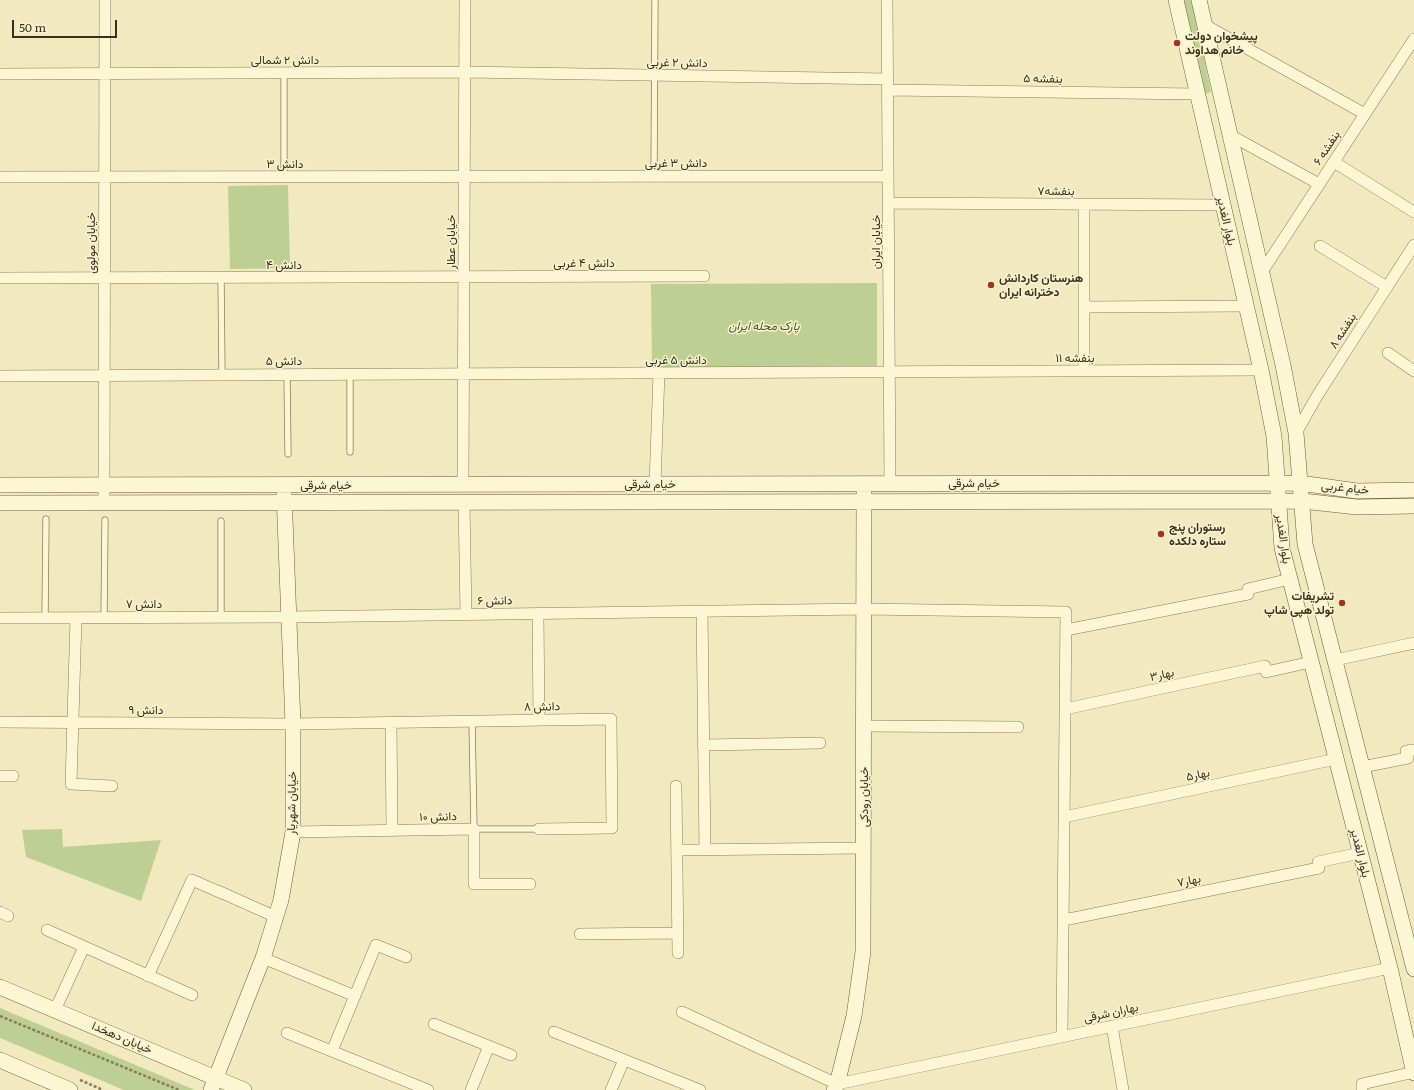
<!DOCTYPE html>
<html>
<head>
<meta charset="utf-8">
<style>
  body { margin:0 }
  #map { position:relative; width:1414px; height:1090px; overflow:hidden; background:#f1eabf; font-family:Literata,serif }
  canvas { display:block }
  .scale { position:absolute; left:12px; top:20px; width:105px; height:18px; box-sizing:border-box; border:2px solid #392f1c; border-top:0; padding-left:5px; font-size:12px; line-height:14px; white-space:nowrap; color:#392f1c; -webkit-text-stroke:3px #f8f3cf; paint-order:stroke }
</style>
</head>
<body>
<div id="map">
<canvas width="1414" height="1090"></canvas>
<div class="scale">50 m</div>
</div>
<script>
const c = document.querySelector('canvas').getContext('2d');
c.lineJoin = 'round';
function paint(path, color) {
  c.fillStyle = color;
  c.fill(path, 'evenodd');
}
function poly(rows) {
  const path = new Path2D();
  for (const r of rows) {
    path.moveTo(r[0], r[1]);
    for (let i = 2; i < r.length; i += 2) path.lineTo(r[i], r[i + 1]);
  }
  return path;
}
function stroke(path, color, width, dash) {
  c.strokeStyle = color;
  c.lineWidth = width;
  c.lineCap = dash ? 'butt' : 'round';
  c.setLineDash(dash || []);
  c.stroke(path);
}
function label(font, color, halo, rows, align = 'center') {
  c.font = font + ' Literata,Vazirmatn,serif';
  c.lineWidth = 3;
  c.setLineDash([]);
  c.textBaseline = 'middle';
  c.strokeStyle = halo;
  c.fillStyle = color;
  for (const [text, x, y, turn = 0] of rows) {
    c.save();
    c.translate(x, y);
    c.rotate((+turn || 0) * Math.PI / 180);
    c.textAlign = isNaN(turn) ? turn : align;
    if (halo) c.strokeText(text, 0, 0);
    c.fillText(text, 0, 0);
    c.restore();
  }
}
paint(poly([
  [1183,0,1192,0,1211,92,1205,94],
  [288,185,290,268,230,269,228,186],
  [877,283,877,367,652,368,651,284],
  [62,829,63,847,161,840,141,901,26,857,22,830],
  [0,1008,195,1090,124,1090,0,1038]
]), '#becf93');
const lane = poly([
  [284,73,284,177],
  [654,176,655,0],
  [221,278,222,374],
  [287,374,288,454],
  [350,374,350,452],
  [221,521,221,617],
  [45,618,46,519],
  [104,618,105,520],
  [472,721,474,829,539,829]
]);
const street = poly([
  [887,0,890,484],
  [1205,25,1365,114],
  [0,74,465,72,888,79],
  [888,90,1197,94],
  [1230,135,1319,184],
  [1334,162,1414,212],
  [0,177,888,176],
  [888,203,1223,205],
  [1084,204,1084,371],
  [1320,246,1387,287],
  [1262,272,1414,39],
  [0,278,704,276],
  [1084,307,1246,306],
  [1388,353,1414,371],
  [0,376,1261,370],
  [1296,433,1317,396,1414,245],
  [655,484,659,373],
  [463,485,465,0],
  [464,502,466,615],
  [104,503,105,0],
  [702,611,705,850],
  [538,614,539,720],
  [0,618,289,617,864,609,1066,612,1062,1036],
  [76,618,71,784,112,786],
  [1066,630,1248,594,1248,589,1290,579],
  [1335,660,1414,643],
  [1065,709,1265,666,1266,672,1311,662],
  [0,722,293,724,611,719,612,828,539,829],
  [391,722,392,831],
  [864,726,1018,727],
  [703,745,820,743],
  [1362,767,1408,758,1406,751,1414,750],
  [0,776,13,776],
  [676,786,678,953],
  [1064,817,1336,759],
  [293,832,474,829,474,884,530,884],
  [677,850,864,848],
  [218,891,276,917],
  [0,912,8,916],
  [1064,920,1319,868,1318,862,1360,853],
  [47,930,192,995],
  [580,934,678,933],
  [263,958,355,996],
  [148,976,192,880,224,894],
  [55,1010,84,947],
  [682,1012,837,1084,1390,968],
  [434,1024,511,1055],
  [1112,1026,1123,1090],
  [554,1032,700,1090],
  [287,1033,428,1090],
  [332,1051,376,945,406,957],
  [471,1090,489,1046],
  [611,1090,624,1060],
  [1362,1090,1362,1084,1414,1072]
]);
const secondary = poly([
  [1176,0,1261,370,1274,436,1282,548,1390,968,1414,1073],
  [1199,0,1283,365,1296,433,1305,544,1414,969],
  [0,485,1300,483,1357,491,1414,490],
  [0,503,1302,501,1357,507,1414,506],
  [0,987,244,1090],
  [0,1060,70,1090],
  [211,1090,263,958,281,900,293,832,293,724,284,493],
  [834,1090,837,1084,854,1016,863,952,864,492]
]);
stroke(lane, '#8b7b56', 7);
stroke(street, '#8b7b56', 12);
stroke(secondary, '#6c5b3a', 16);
stroke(poly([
  [0,1016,179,1090],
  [80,1080,103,1090]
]), '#8b7b56', 2.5, [3, 2]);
stroke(lane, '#fbf6d3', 5.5);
stroke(street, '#fbf6d3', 11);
stroke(secondary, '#fbf6d3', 15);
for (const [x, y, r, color] of [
  [1177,43,4,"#9e3622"],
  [991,285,4,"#9e3622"],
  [1161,534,4,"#9e3622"],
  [1342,603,4,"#9e3622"]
]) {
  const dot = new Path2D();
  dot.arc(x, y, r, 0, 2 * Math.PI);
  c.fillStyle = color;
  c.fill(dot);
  stroke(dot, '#f8f3cf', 1.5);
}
label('bold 12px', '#392f1c', '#f8f3cf', [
  ["پیشخوان دولت",1185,36],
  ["خانم هداوند",1185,50],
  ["هنرستان کاردانش",999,278],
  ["دخترانه ایران",999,292],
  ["رستوران پنج",1169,527],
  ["ستاره دلکده",1169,541],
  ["تشریفات",1334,596,"right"],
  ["تولد هپی شاپ",1334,610,"right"]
], 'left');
label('12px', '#392f1c', '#f8f3cf', [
  ["دانش ۲ شمالی",285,60],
  ["دانش ۲ غربی",677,63,1],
  ["بنفشه ۵",1043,79,1],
  ["بنفشه ۶",1327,148,-57],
  ["دانش ۳ غربی",676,163],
  ["دانش ۳",285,164],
  ["بنفشه۷",1056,191],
  ["بلوار الغدیر",1226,221,77],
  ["خیابان عطار",451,242,-90],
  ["خیابان ایران",876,242,-90],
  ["خیابان مولوی",91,243,-90],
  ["دانش ۴ غربی",584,263],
  ["دانش ۴",284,265],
  ["بنفشه ۸",1343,331,-57],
  ["بنفشه ۱۱",1075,358],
  ["دانش ۵ غربی",676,360],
  ["دانش ۵",284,361],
  ["خیام شرقی",974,483],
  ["خیام شرقی",650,484],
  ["خیام شرقی",326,485],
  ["خیام غربی",1345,488,6],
  ["بلوار الغدیر",1283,539,82],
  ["دانش ۶",495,601,-1],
  ["دانش ۷",144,604],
  ["بهار۳",1162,675,-12],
  ["دانش ۸",542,707,-1],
  ["دانش ۹",146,710],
  ["بهار۵",1198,775,-12],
  ["خیابان رودکی",864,797,-90],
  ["خیابان شهریار",292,803,-89],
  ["دانش ۱۰",438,817,-1],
  ["بلوار الغدیر",1360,853,76],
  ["بهار۷",1189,881,-11],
  ["بهاران شرقی",1111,1013,-12],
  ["خیابان دهخدا",122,1038,23]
]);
label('italic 12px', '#415721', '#f8f3cf', [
  ["پارک محله ایران",764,326]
]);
</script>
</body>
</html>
